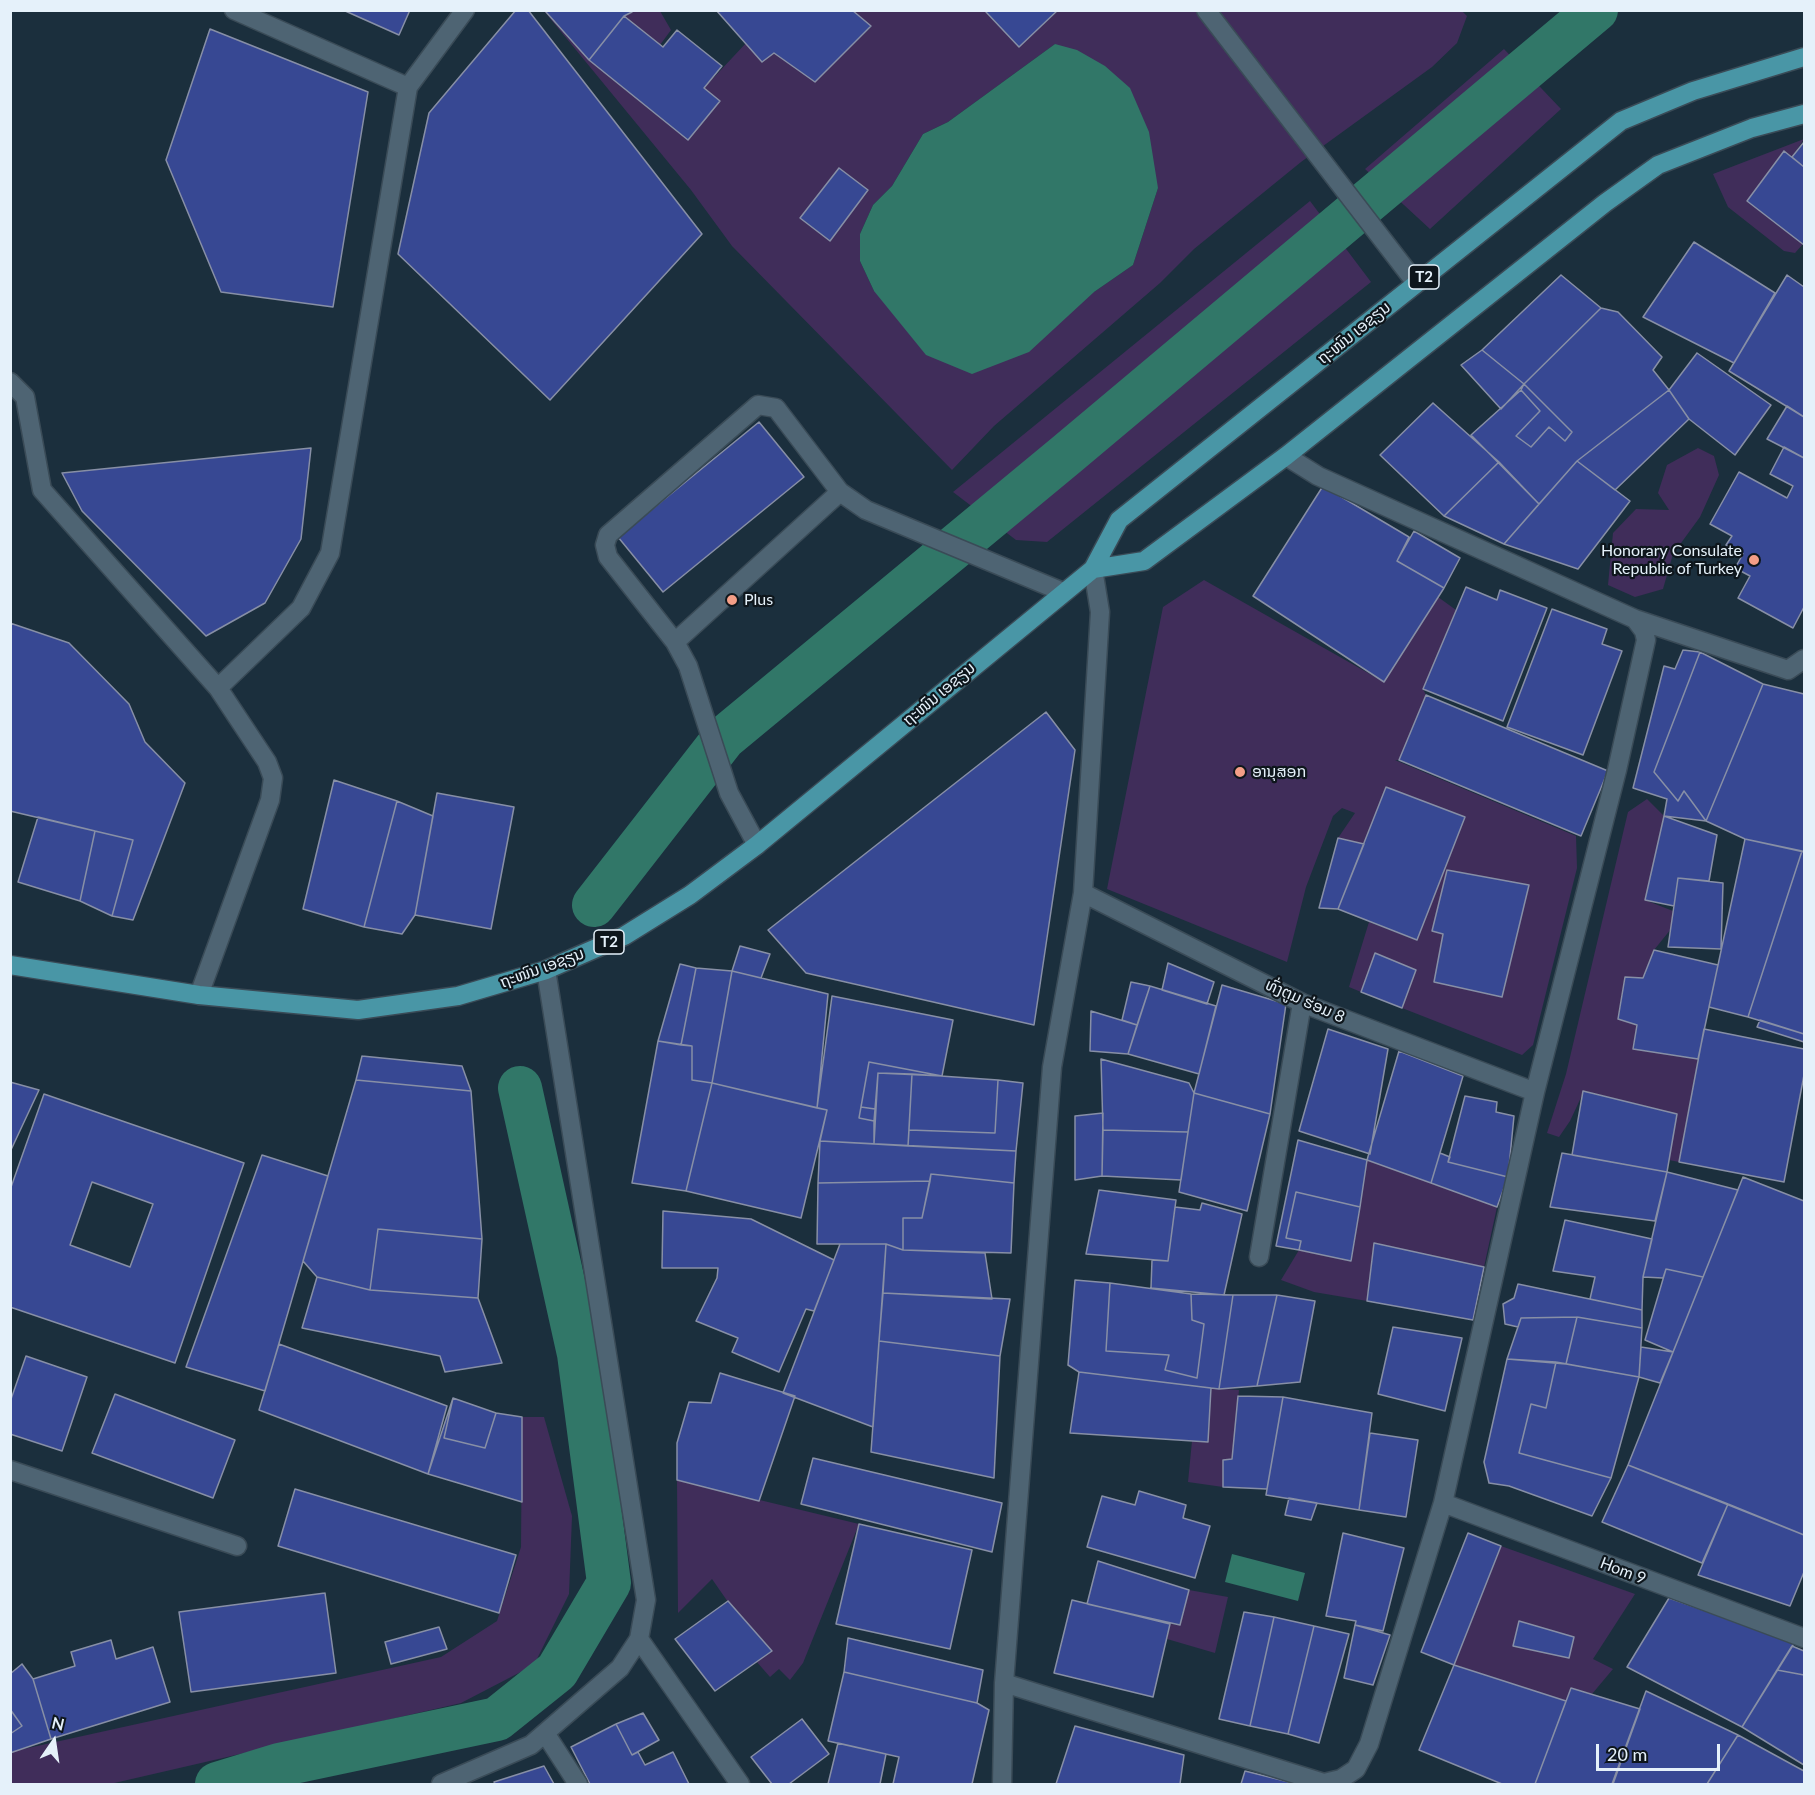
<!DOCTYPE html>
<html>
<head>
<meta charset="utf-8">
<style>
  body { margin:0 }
  #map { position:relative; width:1815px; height:1795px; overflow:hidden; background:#1b2f3d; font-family:Lato,sans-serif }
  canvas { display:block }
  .frame { position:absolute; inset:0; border:12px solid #e5f1fa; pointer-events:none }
  .north { position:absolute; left:24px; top:1711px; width:60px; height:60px; -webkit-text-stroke:4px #0e161c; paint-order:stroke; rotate:13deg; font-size:16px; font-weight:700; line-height:24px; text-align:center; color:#e5f1fa }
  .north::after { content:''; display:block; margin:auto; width:21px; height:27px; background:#e5f1fa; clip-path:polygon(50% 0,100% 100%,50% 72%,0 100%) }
  .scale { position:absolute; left:1596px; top:1744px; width:124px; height:27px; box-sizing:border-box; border:3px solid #e5f1fa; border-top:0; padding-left:8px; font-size:18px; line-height:21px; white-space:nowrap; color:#e5f1fa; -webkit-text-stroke:4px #0e161c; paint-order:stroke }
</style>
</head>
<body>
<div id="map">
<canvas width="1815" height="1795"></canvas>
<div class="frame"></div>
<div class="north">N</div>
<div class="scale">20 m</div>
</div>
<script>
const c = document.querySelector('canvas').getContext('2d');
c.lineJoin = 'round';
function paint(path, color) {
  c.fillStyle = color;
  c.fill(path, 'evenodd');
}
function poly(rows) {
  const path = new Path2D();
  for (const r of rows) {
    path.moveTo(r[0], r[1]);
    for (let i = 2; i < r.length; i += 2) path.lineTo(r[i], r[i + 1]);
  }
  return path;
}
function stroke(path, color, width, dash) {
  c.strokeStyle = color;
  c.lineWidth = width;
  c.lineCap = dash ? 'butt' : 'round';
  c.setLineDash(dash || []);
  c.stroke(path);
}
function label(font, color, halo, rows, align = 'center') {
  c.font = font + ' Lato,"Noto Sans Lao",sans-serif';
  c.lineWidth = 4.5;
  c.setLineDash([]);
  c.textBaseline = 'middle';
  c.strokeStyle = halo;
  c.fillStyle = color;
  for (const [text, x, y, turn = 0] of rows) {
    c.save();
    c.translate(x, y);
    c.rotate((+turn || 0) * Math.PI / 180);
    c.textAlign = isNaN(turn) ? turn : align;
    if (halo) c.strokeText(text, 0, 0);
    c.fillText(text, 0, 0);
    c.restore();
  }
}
paint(poly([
  [1461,10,1467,16,1457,43,1432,67,1301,162,1194,249,1160,283,994,426,952,470,732,246,691,190,544,11,547,11,546,13,589,60,688,140,719,101,704,88,747,42,762,61,774,53,815,81,871,27,852,11,988,11,986,13,1019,47,1058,11],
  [1055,44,1158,188,1133,265,1094,292,874,291,860,261,860,234,873,205,892,186,923,134,948,122],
  [839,168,868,190,830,241,800,218],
  [630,11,660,11,671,30,660,45,624,16,631,13],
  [1504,49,1561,109,1430,229,1365,169],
  [1804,139,1792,157,1784,151,1747,201,1803,244,1795,253,1784,251,1728,207,1713,174],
  [1310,201,1371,282,1047,542,1016,540,953,492],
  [1698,448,1714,456,1719,475,1700,517,1673,554,1663,589,1635,597,1608,585,1613,533,1636,509,1669,510,1658,493,1667,465],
  [1204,580,1384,682,1438,597,1456,610,1423,689,1426,695,1399,760,1395,760,1576,836,1577,868,1533,1045,1522,1055,1402,1008,1416,970,1375,953,1361,992,1349,987,1369,922,1416,940,1464,817,1386,787,1364,844,1338,838,1355,813,1342,808,1333,816,1306,887,1287,962,1107,889,1163,607],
  [1447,870,1529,885,1502,997,1434,982,1443,934,1432,931],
  [1647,799,1664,816,1645,900,1673,911,1671,929,1654,950,1643,978,1625,977,1618,1019,1637,1025,1633,1049,1698,1059,1679,1162,1669,1160,1677,1114,1584,1091,1570,1121,1559,1137,1547,1133,1566,1074,1628,812],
  [1367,1160,1497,1207,1484,1267,1374,1243,1367,1301,1314,1292,1281,1280,1299,1250,1351,1261],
  [1211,1388,1239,1390,1232,1459,1223,1460,1223,1487,1188,1482,1192,1441,1208,1442],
  [522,1417,544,1417,572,1516,569,1594,534,1665,461,1703,110,1784,11,1784,10,1752,441,1657,497,1621,521,1547],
  [677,1480,859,1524,803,1663,790,1680,779,1669,770,1677,756,1661,728,1602,712,1579,678,1613],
  [1501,1546,1635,1594,1593,1659,1613,1669,1592,1694,1571,1688,1566,1701,1454,1665],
  [1189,1590,1228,1597,1215,1653,1167,1639,1170,1624,1180,1625]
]), '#402d5a');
paint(poly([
  [1055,44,1077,50,1105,66,1130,88,1149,132,1158,188,1133,265,1094,292,1029,352,972,374,926,355,874,291,860,261,860,234,873,205,892,186,923,134,948,122],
  [1232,1554,1305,1573,1298,1601,1225,1582]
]), '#317768');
stroke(poly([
  [594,905,724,738,1066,455,1596,10],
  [217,1784,279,1765,497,1719,557,1671,609,1583,579,1354,520,1088]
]), '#317768', 44);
const building = poly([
  [343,10,410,10,399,35,343,10],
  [516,10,528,10,702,234,550,400,398,254,429,113,516,10],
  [547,10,630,10,632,12,624,16,589,60,546,12,547,10],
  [716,10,852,10,871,26,815,82,774,53,762,62,716,10],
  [988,10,1058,10,1019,47,986,12,988,10],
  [624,16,663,47,677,30,722,66,704,88,720,101,688,140,589,60,624,16],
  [210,29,368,92,333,307,221,292,166,160,210,29],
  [1804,142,1804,167,1792,157,1804,142],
  [1784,151,1804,167,1804,245,1747,201,1784,151],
  [839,168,868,190,830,241,800,218,839,168],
  [1694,242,1775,293,1734,363,1643,317,1694,242],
  [1561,275,1601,308,1524,384,1482,350,1561,275],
  [1787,275,1804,287,1804,417,1729,371,1787,275],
  [1601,308,1618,312,1662,357,1653,370,1669,390,1577,461,1539,504,1471,435,1521,390,1540,411,1516,436,1531,447,1549,427,1565,441,1572,432,1524,384,1601,308],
  [1482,350,1524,384,1501,409,1461,365,1482,350],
  [1697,353,1771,405,1735,455,1689,419,1669,390,1697,353],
  [1524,384,1572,432,1565,441,1549,427,1531,447,1516,436,1540,411,1521,390,1524,384],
  [1669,390,1689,419,1615,490,1577,461,1669,390],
  [1433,403,1499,462,1444,516,1380,455,1433,403],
  [1787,406,1804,417,1804,458,1767,439,1787,406],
  [759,422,804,477,663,592,618,537,759,422],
  [1784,447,1804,458,1804,607,1793,628,1738,598,1750,576,1735,568,1743,554,1726,545,1732,536,1710,524,1739,472,1787,498,1793,486,1770,474,1784,447],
  [311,448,301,539,265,603,206,636,82,511,62,473,311,448],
  [1577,461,1630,501,1578,569,1504,544,1577,461],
  [1499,462,1539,504,1504,544,1444,516,1499,462],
  [1323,486,1409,537,1397,561,1444,588,1384,682,1253,596,1323,486],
  [1414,531,1460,558,1444,588,1397,561,1414,531],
  [1466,587,1497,600,1500,590,1547,608,1503,721,1423,689,1466,587],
  [1552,609,1607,629,1602,644,1622,651,1583,755,1507,727,1552,609],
  [10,623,69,643,129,704,145,742,185,783,133,920,112,916,133,840,10,811,10,623],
  [1683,650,1700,652,1654,772,1678,801,1684,791,1706,821,1664,816,1667,799,1633,788,1664,666,1675,669,1683,650],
  [1700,652,1763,684,1706,821,1684,791,1678,801,1654,772,1700,652],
  [1763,684,1804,694,1804,852,1745,839,1706,821,1763,684],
  [1426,695,1608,771,1581,836,1399,760,1426,695],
  [1046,712,1075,750,1034,1025,806,973,768,930,1046,712],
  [334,780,397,801,364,927,303,909,334,780],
  [1386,787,1465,817,1417,940,1338,909,1386,787],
  [437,793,514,807,491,929,415,915,437,793],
  [397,801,433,816,415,915,402,934,364,927,397,801],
  [1664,816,1717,835,1709,881,1678,878,1674,906,1645,900,1664,816],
  [38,817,95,831,80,901,18,882,38,817],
  [95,831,133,840,112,916,80,901,95,831],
  [1338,838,1364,844,1338,909,1319,908,1338,838],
  [1745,839,1802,851,1748,1017,1709,1007,1745,839],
  [1802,851,1804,852,1804,1034,1748,1017,1802,851],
  [1447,870,1529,885,1502,997,1434,982,1443,934,1432,931,1447,870],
  [1678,878,1723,883,1721,949,1668,947,1678,878],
  [740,946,770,954,761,978,732,971,740,946],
  [1654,950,1718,965,1698,1059,1633,1049,1637,1025,1618,1019,1625,977,1643,978,1654,950],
  [1375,953,1416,970,1402,1008,1361,992,1375,953],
  [1168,963,1214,982,1207,1004,1162,990,1168,963],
  [680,964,696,968,681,1045,658,1041,680,964],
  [696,968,732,971,712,1083,692,1080,692,1046,681,1045,696,968],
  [732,971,828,994,817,1108,712,1083,732,971],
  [1131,982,1150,986,1137,1025,1122,1020,1131,982],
  [1222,985,1286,1004,1270,1114,1194,1093,1222,985],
  [1150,986,1216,1006,1199,1074,1128,1054,1150,986],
  [832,996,953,1020,942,1076,869,1062,859,1118,874,1121,874,1144,820,1141,827,1110,817,1108,832,996],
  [1091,1011,1137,1025,1128,1054,1090,1051,1091,1011],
  [1760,1020,1804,1034,1804,1042,1757,1027,1760,1020],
  [1328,1029,1388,1049,1370,1154,1299,1131,1328,1029],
  [1704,1029,1804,1049,1804,1075,1784,1182,1679,1162,1704,1029],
  [658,1041,692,1046,692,1080,712,1083,686,1191,632,1183,658,1041],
  [1399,1051,1463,1076,1431,1183,1367,1160,1399,1051],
  [362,1056,462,1066,471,1091,356,1080,362,1056],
  [1101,1059,1189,1083,1194,1093,1188,1132,1103,1130,1101,1059],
  [869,1062,942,1076,878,1073,875,1109,861,1107,869,1062],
  [878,1073,912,1074,908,1146,874,1144,878,1073],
  [912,1074,998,1080,995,1133,909,1130,912,1074],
  [356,1080,471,1091,482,1239,378,1229,370,1290,317,1277,303,1261,356,1080],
  [998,1080,1023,1083,1016,1151,908,1146,909,1130,995,1133,998,1080],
  [10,1082,39,1090,10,1152,10,1082],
  [712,1083,827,1110,801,1218,686,1191,712,1083],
  [1583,1091,1677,1114,1667,1172,1572,1155,1583,1091],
  [1194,1093,1270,1114,1247,1211,1179,1192,1194,1093],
  [44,1094,244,1163,175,1363,10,1307,10,1190,44,1094],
  [92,1182,153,1204,130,1267,70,1245,92,1182],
  [1465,1096,1497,1102,1496,1112,1514,1116,1508,1177,1448,1162,1465,1096],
  [861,1107,875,1109,874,1121,859,1118,861,1107],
  [1103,1113,1102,1176,1075,1180,1075,1116,1103,1113],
  [1103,1130,1188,1132,1181,1180,1102,1176,1103,1130],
  [1298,1140,1367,1160,1360,1207,1296,1192,1286,1238,1301,1241,1299,1250,1276,1246,1298,1140],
  [820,1141,1016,1151,1014,1183,931,1174,930,1181,818,1183,820,1141],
  [1440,1153,1450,1157,1448,1162,1508,1177,1497,1207,1431,1183,1440,1153],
  [1562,1153,1667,1172,1655,1221,1550,1207,1562,1153],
  [262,1155,328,1176,265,1391,186,1367,262,1155],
  [1667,1172,1738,1190,1703,1277,1666,1269,1663,1278,1643,1277,1667,1172],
  [931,1174,1014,1183,1011,1253,903,1250,903,1218,922,1218,931,1174],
  [1743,1177,1804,1201,1804,1535,1628,1465,1743,1177],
  [930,1181,922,1218,903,1218,903,1250,886,1244,817,1244,818,1183,930,1181],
  [1099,1190,1176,1200,1168,1261,1086,1254,1099,1190],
  [1296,1192,1360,1207,1351,1261,1299,1250,1301,1241,1286,1238,1296,1192],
  [1202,1203,1242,1214,1224,1295,1151,1288,1152,1260,1168,1261,1175,1207,1200,1210,1202,1203],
  [663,1211,751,1219,834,1260,814,1311,806,1309,779,1372,732,1352,738,1338,696,1321,717,1278,718,1268,662,1268,663,1211],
  [1565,1220,1652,1239,1643,1277,1642,1310,1590,1299,1595,1277,1553,1271,1565,1220],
  [378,1229,482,1239,478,1298,370,1290,378,1229],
  [1374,1243,1484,1267,1473,1320,1367,1301,1374,1243],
  [840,1244,886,1244,873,1427,783,1393,840,1244],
  [886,1244,903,1250,985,1253,992,1299,883,1293,886,1244],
  [1666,1269,1703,1277,1673,1352,1645,1340,1666,1269],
  [317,1277,370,1290,478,1298,502,1363,445,1372,440,1356,302,1328,317,1277],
  [1075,1280,1110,1283,1106,1351,1169,1355,1165,1370,1197,1378,1204,1324,1192,1320,1191,1294,1233,1295,1219,1389,1079,1372,1068,1365,1075,1280],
  [1110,1283,1191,1294,1192,1320,1204,1324,1197,1378,1165,1370,1169,1355,1106,1351,1110,1283],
  [1518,1284,1642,1310,1642,1328,1577,1317,1521,1318,1518,1327,1505,1324,1503,1304,1514,1298,1518,1284],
  [883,1293,1010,1299,1000,1356,879,1341,883,1293],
  [1233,1295,1277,1295,1257,1386,1219,1389,1233,1295],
  [1277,1295,1315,1301,1300,1382,1257,1386,1277,1295],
  [1577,1317,1642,1328,1639,1377,1566,1364,1577,1317],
  [1577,1317,1566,1364,1507,1359,1521,1318,1577,1317],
  [1393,1327,1462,1338,1445,1411,1378,1394,1393,1327],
  [879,1341,1000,1356,994,1478,871,1452,879,1341],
  [279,1344,447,1406,428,1474,259,1410,279,1344],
  [1641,1347,1673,1352,1660,1383,1639,1377,1641,1347],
  [26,1356,87,1377,62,1451,10,1434,10,1402,26,1356],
  [1507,1359,1556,1362,1546,1408,1531,1404,1519,1453,1611,1478,1592,1516,1509,1486,1489,1483,1484,1462,1507,1359],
  [1556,1362,1639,1377,1611,1478,1519,1453,1531,1404,1546,1408,1556,1362],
  [1079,1372,1211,1388,1208,1442,1070,1433,1079,1372],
  [720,1373,795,1396,759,1501,677,1480,677,1443,689,1402,711,1403,720,1373],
  [115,1394,235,1440,213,1498,92,1453,115,1394],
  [1238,1396,1283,1397,1267,1489,1223,1487,1223,1460,1232,1459,1238,1396],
  [1283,1397,1372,1413,1359,1510,1266,1495,1283,1397],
  [453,1398,496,1413,485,1448,444,1438,453,1398],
  [453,1398,444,1438,485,1448,496,1413,522,1417,522,1502,428,1474,453,1398],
  [1370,1433,1418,1440,1406,1517,1359,1510,1370,1433],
  [813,1458,1002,1503,992,1552,801,1504,813,1458],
  [1628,1465,1728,1504,1702,1563,1602,1522,1628,1465],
  [295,1489,516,1555,499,1613,278,1546,295,1489],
  [1139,1491,1186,1505,1183,1518,1210,1526,1195,1578,1087,1547,1102,1496,1135,1505,1139,1491],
  [1289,1498,1317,1503,1311,1520,1285,1515,1289,1498],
  [1728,1504,1804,1535,1804,1572,1790,1606,1698,1575,1728,1504],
  [859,1524,972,1550,950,1649,836,1624,859,1524],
  [1343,1533,1404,1548,1383,1631,1355,1625,1356,1621,1326,1616,1343,1533],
  [1468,1533,1501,1546,1454,1665,1421,1652,1468,1533],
  [1098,1561,1189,1590,1180,1625,1087,1604,1098,1561],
  [325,1593,336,1673,191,1692,179,1612,325,1593],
  [1669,1598,1795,1642,1742,1727,1627,1667,1669,1598],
  [1072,1600,1170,1624,1153,1697,1054,1673,1072,1600],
  [728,1601,772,1651,715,1691,675,1639,728,1601],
  [1244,1612,1274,1617,1250,1726,1219,1719,1244,1612],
  [1274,1617,1314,1626,1288,1734,1250,1726,1274,1617],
  [1519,1621,1574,1637,1569,1658,1513,1646,1519,1621],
  [1355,1625,1390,1635,1373,1685,1344,1678,1355,1625],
  [1314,1626,1349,1634,1319,1743,1288,1734,1314,1626],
  [439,1627,447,1649,391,1664,385,1642,439,1627],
  [848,1638,983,1670,977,1703,844,1672,848,1638],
  [111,1640,116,1659,153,1647,170,1702,51,1739,33,1679,75,1666,71,1652,111,1640],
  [1792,1646,1804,1651,1804,1675,1777,1670,1792,1646],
  [22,1664,33,1679,51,1739,10,1753,10,1734,22,1726,10,1709,10,1674,22,1664],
  [1454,1665,1566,1701,1535,1784,1502,1784,1419,1750,1454,1665],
  [1777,1670,1804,1675,1804,1765,1742,1727,1777,1670],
  [844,1672,977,1703,989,1710,972,1784,893,1784,899,1757,828,1741,844,1672],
  [1571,1688,1640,1709,1613,1784,1535,1784,1571,1688],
  [1646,1691,1738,1735,1707,1784,1612,1784,1646,1691],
  [10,1709,22,1726,10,1734,10,1709],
  [643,1713,659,1740,632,1755,616,1724,643,1713],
  [802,1719,829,1754,789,1784,772,1784,751,1757,802,1719],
  [616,1724,632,1755,638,1752,645,1765,673,1752,689,1784,590,1784,571,1747,616,1724],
  [1075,1726,1184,1755,1180,1784,1056,1784,1075,1726],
  [1738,1735,1804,1771,1804,1784,1707,1784,1738,1735],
  [838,1743,886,1754,880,1784,828,1784,838,1743],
  [544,1766,554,1784,495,1784,494,1782,544,1766],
  [1245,1771,1297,1784,1241,1784,1245,1771]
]);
paint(building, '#374893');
stroke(building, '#878fa6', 1.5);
const lane = poly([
  [1206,10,1416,283],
  [675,642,608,557,605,545,608,535,758,405,776,408,840,492],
  [757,845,729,793,688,666,675,642,840,492,866,510,1063,592],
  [1259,1257,1302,1003],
  [10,1470,237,1546]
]);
const street = poly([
  [234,10,408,87],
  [10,382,25,397,42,490,218,688,267,762,273,778,270,800,199,995],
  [1635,619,1788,670,1804,659],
  [218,688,301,608,330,553,408,87,465,10],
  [1083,893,1302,1003,1535,1092],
  [1443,1503,1804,1638],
  [639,1639,740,1784],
  [1004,1683,1324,1783,1341,1779,1356,1769,1369,1744,1443,1503,1535,1092,1617,770,1646,640,1644,631,1635,619,1318,476,1286,456],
  [545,1733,578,1784],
  [441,1784,531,1745,620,1668,639,1639,646,1600,546,970],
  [1002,1784,1004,1683,1052,1067,1083,893,1100,612,1093,569]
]);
const primary = poly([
  [1093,569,1144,561,1286,456,1605,203,1658,165,1752,128,1804,114],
  [10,965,199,995,358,1010,458,996,546,970,624,936,690,895,757,845,1093,569,1119,520,1621,121,1693,91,1804,57]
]);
stroke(lane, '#3a4b57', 21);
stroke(street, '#3a4b57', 21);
stroke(primary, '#3a4b57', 21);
stroke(lane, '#4e6473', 18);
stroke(street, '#4e6473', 18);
stroke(primary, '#4996a6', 18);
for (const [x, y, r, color] of [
  [1754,560,6,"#f49e87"],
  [732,600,6,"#f49e87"],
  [1240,772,6,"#f49e87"]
]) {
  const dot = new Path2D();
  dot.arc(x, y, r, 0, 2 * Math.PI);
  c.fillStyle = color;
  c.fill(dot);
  stroke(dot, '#0e161c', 2);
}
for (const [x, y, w] of [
  [1424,277,30],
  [609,942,30]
]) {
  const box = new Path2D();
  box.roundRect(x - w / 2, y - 12, w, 24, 4.5);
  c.fillStyle = '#0e161c';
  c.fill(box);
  stroke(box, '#e5f1fa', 1.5);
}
label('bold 15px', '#e5f1fa', null, [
  ["T2",1424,277],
  ["T2",609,942]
]);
label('16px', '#e5f1fa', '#0e161c', [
  ["ຖະໜົນ ເອຊຽນ",1354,333,-39],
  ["ຖະໜົນ ເອຊຽນ",939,694,-40],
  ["ຖະໜົນ ເອຊຽນ",542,968,-20],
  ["ທົ່ງຕູມ ຮ່ອມ 8",1305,1001,24],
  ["Hom 9",1623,1571,21]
]);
label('16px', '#e5f1fa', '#0e161c', [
  ["Honorary Consulate",1742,551,"right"],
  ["Republic of Turkey",1742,569,"right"],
  ["Plus",744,600],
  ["ອານຸສອກ",1252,772]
], 'left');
</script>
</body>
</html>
